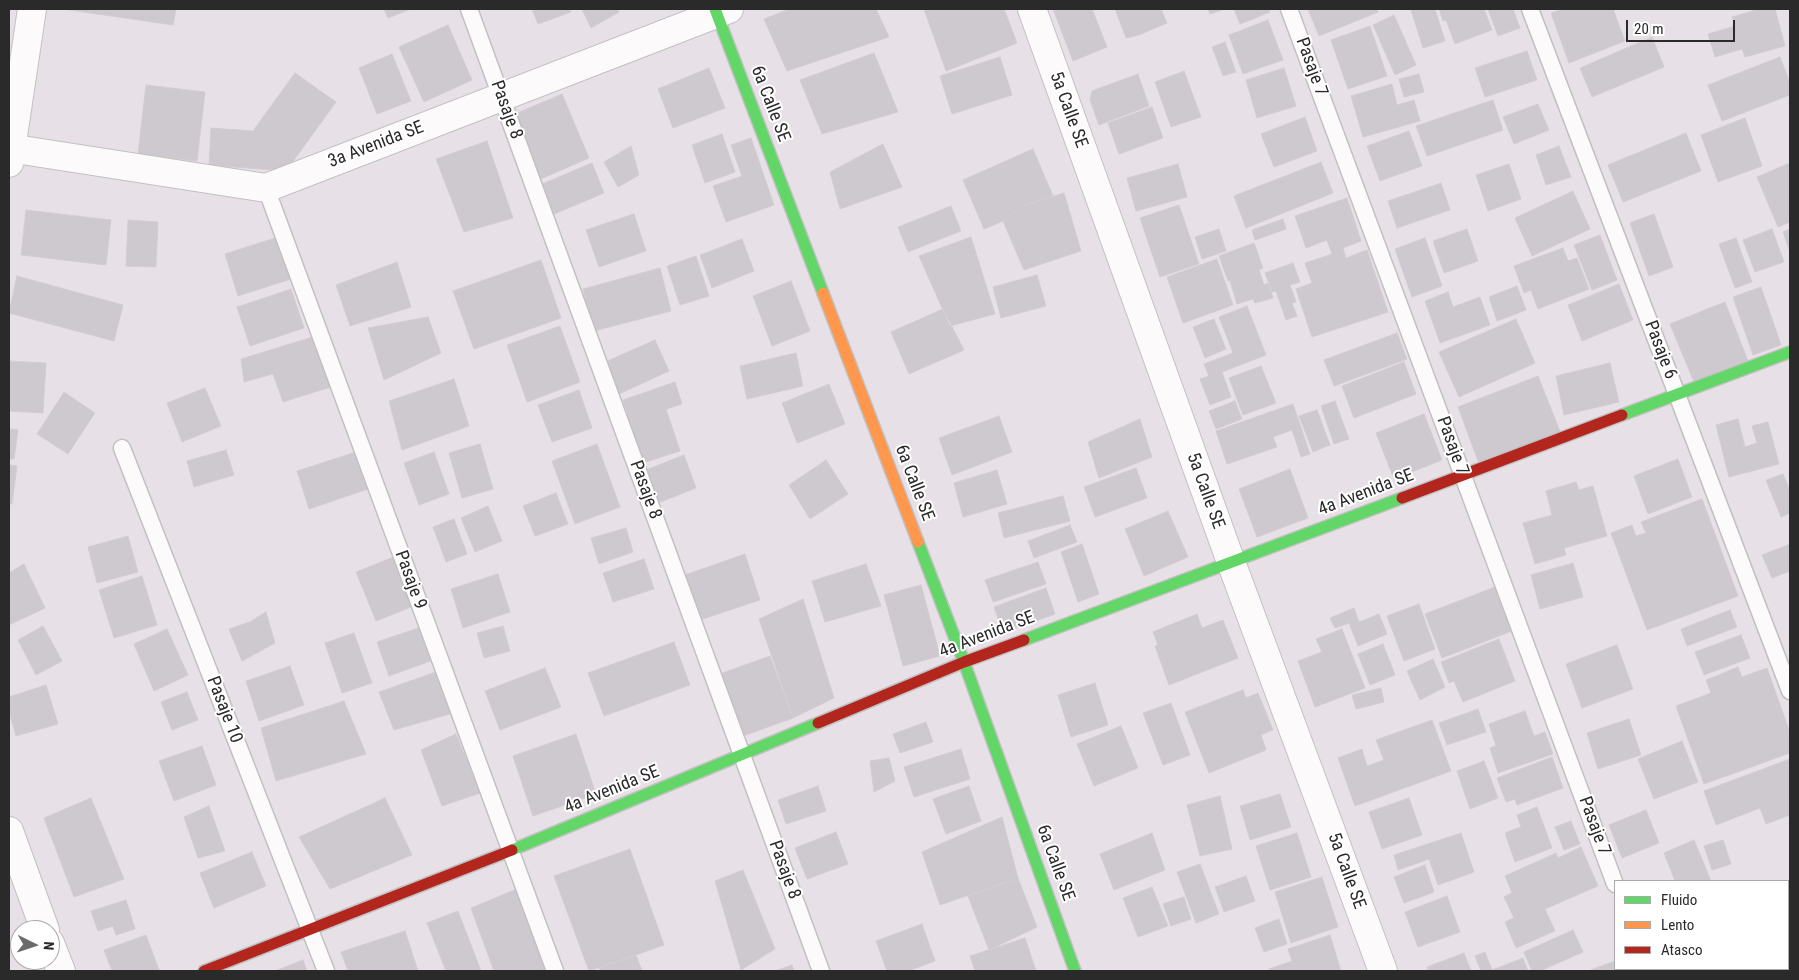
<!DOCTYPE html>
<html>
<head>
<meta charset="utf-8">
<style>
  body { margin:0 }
  #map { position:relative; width:1799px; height:980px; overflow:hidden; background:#e8e0e7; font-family:"Roboto Condensed",sans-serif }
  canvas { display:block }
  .frame { position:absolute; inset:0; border:10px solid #2a2a2a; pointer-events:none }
  .legend { position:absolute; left:1614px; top:880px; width:175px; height:90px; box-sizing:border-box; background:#fff; border:1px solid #aaa; margin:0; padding:6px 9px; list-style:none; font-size:15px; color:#2a2a2a }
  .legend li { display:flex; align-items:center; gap:10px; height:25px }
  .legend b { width:25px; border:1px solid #aaa }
  .north { position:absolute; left:10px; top:920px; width:50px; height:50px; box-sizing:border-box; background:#fff; border:1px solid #aaa; border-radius:50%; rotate:94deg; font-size:14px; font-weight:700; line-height:20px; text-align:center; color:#2a2a2a }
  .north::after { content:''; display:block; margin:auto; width:18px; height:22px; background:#6c6a6c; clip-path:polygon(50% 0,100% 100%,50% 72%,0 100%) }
  .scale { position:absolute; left:1626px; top:20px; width:109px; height:22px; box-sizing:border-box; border:2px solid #2a2a2a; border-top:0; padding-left:6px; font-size:15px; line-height:18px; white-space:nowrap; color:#2a2a2a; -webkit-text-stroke:4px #fff; paint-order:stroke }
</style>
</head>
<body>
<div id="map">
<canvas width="1799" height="980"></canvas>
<div class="frame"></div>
<ul class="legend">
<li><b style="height:6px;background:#63d668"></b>Fluido</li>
<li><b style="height:6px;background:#ff974d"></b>Lento</li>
<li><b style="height:6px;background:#b3261e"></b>Atasco</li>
</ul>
<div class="north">N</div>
<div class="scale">20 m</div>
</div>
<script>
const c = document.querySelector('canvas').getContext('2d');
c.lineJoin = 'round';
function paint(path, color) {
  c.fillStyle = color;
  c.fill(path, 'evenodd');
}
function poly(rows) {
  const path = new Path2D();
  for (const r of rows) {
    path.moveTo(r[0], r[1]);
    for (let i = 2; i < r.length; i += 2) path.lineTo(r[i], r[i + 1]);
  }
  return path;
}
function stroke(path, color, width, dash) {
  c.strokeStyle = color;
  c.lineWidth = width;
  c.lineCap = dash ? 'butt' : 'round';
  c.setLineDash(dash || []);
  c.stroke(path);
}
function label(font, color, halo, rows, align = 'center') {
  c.font = font + ' "Roboto Condensed",sans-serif';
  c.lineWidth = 4;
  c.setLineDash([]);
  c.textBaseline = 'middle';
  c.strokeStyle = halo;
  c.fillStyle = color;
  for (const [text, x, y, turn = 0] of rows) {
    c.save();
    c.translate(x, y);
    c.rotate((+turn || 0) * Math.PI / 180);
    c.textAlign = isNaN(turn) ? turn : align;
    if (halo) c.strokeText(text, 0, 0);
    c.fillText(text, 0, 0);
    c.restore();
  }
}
const building = poly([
  [63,9,176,9,173,25,63,9],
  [384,9,411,9,388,18,384,9],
  [532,9,570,9,571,12,538,24,532,9],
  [582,9,618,9,619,12,591,28,582,9],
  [790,9,876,9,889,37,787,71,764,19,790,9],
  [924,9,1004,9,1017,43,946,71,924,9],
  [1053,9,1092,9,1107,47,1073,61,1053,9],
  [1115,9,1161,9,1167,23,1139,35,1126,38,1115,9],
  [1208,9,1225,9,1210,14,1208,9],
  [1234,9,1269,9,1270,12,1240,24,1234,9],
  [1308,9,1377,9,1378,12,1319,36,1308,9],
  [1415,9,1435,9,1445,41,1423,48,1411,10,1415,9],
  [1439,9,1484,9,1492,30,1455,44,1446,20,1443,21,1439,9],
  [1488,9,1513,9,1520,28,1498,36,1488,9],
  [1563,9,1613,9,1625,41,1569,63,1551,13,1563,9],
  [1759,9,1775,9,1785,46,1745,57,1742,49,1715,57,1708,34,1735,26,1732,17,1759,9],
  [1394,15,1416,65,1395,75,1373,25,1394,15],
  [1268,20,1283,60,1243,74,1229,35,1268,20],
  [448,25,472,80,424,102,399,47,448,25],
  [1370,26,1387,76,1348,89,1331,40,1370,26],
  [1652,37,1664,67,1592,97,1580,68,1652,37],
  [1225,42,1236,72,1223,76,1212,47,1225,42],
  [1527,51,1537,80,1485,97,1475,68,1527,51],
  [874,53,898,112,822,134,800,80,874,53],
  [392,54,411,101,377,114,359,68,392,54],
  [1000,57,1012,95,952,114,940,76,1000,57],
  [1780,57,1790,83,1790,95,1722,121,1708,85,1780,57],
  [709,68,725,108,673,128,658,89,709,68],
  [1284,68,1296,106,1257,118,1246,80,1284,68],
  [1184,71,1201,117,1171,127,1155,82,1184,71],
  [295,73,336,102,286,171,209,165,211,128,253,131,295,73],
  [1138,74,1149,106,1099,125,1090,100,1092,91,1138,74],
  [1419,74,1424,92,1404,97,1399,79,1419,74],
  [1392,84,1397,105,1414,100,1420,121,1363,137,1351,96,1392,84],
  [146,85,205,92,197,161,138,154,146,85],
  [562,94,589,158,536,181,508,117,562,94],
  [1493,100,1503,130,1427,156,1416,126,1493,100],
  [1538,104,1549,130,1514,144,1503,117,1538,104],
  [1152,107,1163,138,1119,154,1108,123,1152,107],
  [1305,117,1317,151,1274,167,1261,134,1305,117],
  [1745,118,1762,166,1718,182,1701,135,1745,118],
  [1409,131,1422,166,1380,181,1367,146,1409,131],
  [1686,133,1701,171,1623,202,1608,165,1686,133],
  [722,134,735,172,705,183,692,145,722,134],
  [751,138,774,205,726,222,713,186,742,176,731,145,751,138],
  [487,141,513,218,464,232,436,159,487,141],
  [883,144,902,187,840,209,830,172,883,144],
  [631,146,639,175,618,187,604,162,631,146],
  [1559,146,1571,177,1546,185,1536,155,1559,146],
  [1033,149,1053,196,1022,206,1003,221,984,229,963,180,1033,149],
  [1321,162,1333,193,1246,228,1234,196,1321,162],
  [592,163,604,193,552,215,540,185,592,163],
  [1790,163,1790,222,1778,227,1757,177,1790,163],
  [1178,164,1187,197,1136,211,1127,178,1178,164],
  [1509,164,1521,199,1488,211,1476,175,1509,164],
  [1441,183,1450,210,1397,228,1388,201,1441,183],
  [1573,191,1590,229,1532,256,1515,218,1573,191],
  [1064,193,1081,251,1024,270,1003,221,1022,206,1064,193],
  [1347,198,1361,241,1343,248,1346,258,1367,250,1388,312,1312,337,1296,289,1312,283,1305,263,1332,254,1327,240,1306,248,1295,216,1347,198],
  [1179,205,1199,264,1160,277,1140,218,1179,205],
  [951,206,961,231,908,252,898,227,951,206],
  [26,210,111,220,106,265,21,255,26,210],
  [634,214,646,251,599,267,586,230,634,214],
  [1654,214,1673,267,1649,276,1630,223,1654,214],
  [1283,219,1286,229,1255,240,1252,230,1283,219],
  [128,220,158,222,156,267,126,266,128,220],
  [1219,229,1226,251,1202,259,1195,237,1219,229],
  [1467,229,1478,261,1444,273,1433,241,1467,229],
  [1772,229,1784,262,1755,272,1743,240,1772,229],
  [1790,229,1790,252,1783,232,1790,229],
  [1600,235,1617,280,1592,290,1574,245,1600,235],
  [278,237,291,279,238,296,225,254,278,237],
  [971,237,995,314,950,326,919,256,971,237],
  [1425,238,1442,286,1412,297,1395,249,1425,238],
  [1736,238,1752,282,1735,288,1719,244,1736,238],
  [742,239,754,271,712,288,700,255,742,239],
  [1254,243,1263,268,1259,270,1264,285,1268,283,1273,298,1255,303,1253,299,1237,304,1231,284,1230,280,1228,281,1219,256,1254,243],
  [1563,248,1568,261,1577,258,1589,289,1538,309,1531,290,1524,293,1514,266,1563,248],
  [696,256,709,296,680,305,667,266,696,256],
  [1217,259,1233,305,1183,323,1167,277,1217,259],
  [541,260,561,318,474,349,453,291,541,260],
  [397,262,411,307,350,326,336,285,397,262],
  [1293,263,1300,282,1290,285,1296,302,1292,303,1297,316,1286,320,1276,291,1272,292,1265,273,1293,263],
  [660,268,671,311,594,331,583,289,660,268],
  [1037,275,1046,306,1001,318,993,287,1037,275],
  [17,276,123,305,114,341,9,313,17,276],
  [791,281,810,331,772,346,753,296,791,281],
  [1619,284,1633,320,1582,341,1568,305,1619,284],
  [1517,286,1526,310,1497,321,1489,297,1517,286],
  [1761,287,1781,345,1753,355,1733,297,1761,287],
  [291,289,304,328,250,346,237,307,291,289],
  [1448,292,1453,307,1480,297,1490,325,1440,343,1425,301,1448,292],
  [1725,302,1748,361,1694,382,1670,324,1725,302],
  [1247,306,1266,355,1222,372,1231,397,1210,405,1200,379,1209,376,1204,364,1233,353,1219,317,1247,306],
  [943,309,964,350,909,374,891,332,943,309],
  [428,317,441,353,384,380,368,328,428,317],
  [1214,319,1226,349,1205,358,1193,327,1214,319],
  [1516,319,1535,363,1459,397,1439,352,1516,319],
  [560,326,580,382,527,402,507,345,560,326],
  [1397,333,1407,359,1334,386,1324,360,1397,333],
  [316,336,334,386,283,402,273,374,244,382,241,359,316,336],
  [655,340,669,371,617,395,603,363,655,340],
  [796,353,803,386,747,399,740,366,796,353],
  [9,361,46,363,43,413,9,411,9,361],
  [1404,362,1416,394,1354,418,1342,386,1404,362],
  [1610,363,1619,402,1564,415,1556,376,1610,363],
  [1261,366,1276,403,1243,415,1229,378,1261,366],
  [1538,376,1561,434,1480,466,1458,407,1538,376],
  [454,379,469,426,402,450,389,401,454,379],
  [675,382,682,404,666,409,680,451,643,463,623,400,675,382],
  [829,384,845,424,797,443,782,403,829,384],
  [205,388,221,426,182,442,167,403,205,388],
  [579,390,592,428,552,442,538,405,579,390],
  [64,392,95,413,68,454,37,434,64,392],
  [1235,401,1242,419,1216,429,1209,411,1235,401],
  [1335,401,1349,439,1334,444,1321,406,1335,401],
  [1293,404,1310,454,1301,457,1292,430,1273,437,1277,447,1227,464,1216,431,1293,404],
  [1317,410,1330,445,1313,452,1299,416,1317,410],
  [1424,414,1442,460,1394,479,1376,433,1424,414],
  [999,416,1012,452,952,475,939,438,999,416],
  [1140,419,1152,457,1099,478,1088,442,1140,419],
  [1738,419,1745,447,1757,443,1752,426,1768,422,1779,464,1729,477,1716,425,1738,419],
  [9,429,18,430,14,459,9,459,9,429],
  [480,444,493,489,462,498,449,453,480,444],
  [597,444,620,507,575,524,552,461,597,444],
  [226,450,234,475,194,487,187,461,226,450],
  [359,451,371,488,309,509,297,471,359,451],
  [434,452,449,494,419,505,404,463,434,452],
  [684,455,696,488,658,503,646,470,684,455],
  [1678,459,1692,497,1648,514,1634,476,1678,459],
  [826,460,848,494,810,519,789,485,826,460],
  [9,465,17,466,12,504,9,504,9,465],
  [1136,468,1147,498,1095,517,1084,487,1136,468],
  [1290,469,1308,518,1257,537,1239,489,1290,469],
  [997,470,1007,504,963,517,954,483,997,470],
  [1783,474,1790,491,1790,513,1781,517,1766,480,1783,474],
  [1576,482,1579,490,1593,486,1607,536,1564,548,1566,555,1535,564,1523,523,1552,515,1546,491,1576,482],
  [556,493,568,524,535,536,523,506,556,493],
  [1063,496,1070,521,1004,538,998,513,1063,496],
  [1702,499,1738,596,1647,630,1611,533,1632,525,1636,536,1646,533,1641,522,1702,499],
  [488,506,502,541,475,552,461,518,488,506],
  [1168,511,1188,557,1144,576,1125,529,1168,511],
  [454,519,467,554,446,562,433,527,454,519],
  [1070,525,1077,542,1034,558,1028,541,1070,525],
  [626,528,633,552,599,564,591,538,626,528],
  [128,536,138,572,97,583,88,547,128,536],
  [1082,544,1099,594,1078,602,1061,552,1082,544],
  [1790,544,1790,571,1772,578,1762,555,1790,544],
  [745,554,760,600,700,620,685,575,745,554],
  [396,556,416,605,376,621,356,572,396,556],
  [644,559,654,589,613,602,603,573,644,559],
  [1038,562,1046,584,993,602,985,580,1038,562],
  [1573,563,1583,597,1540,609,1531,575,1573,563],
  [24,564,45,608,9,625,9,573,24,564],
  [866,564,881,606,825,622,812,581,866,564],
  [498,574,510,612,463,628,451,589,498,574],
  [142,576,157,625,114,638,99,590,142,576],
  [921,585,940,656,903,666,884,595,921,585],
  [1495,587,1512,631,1442,658,1425,614,1495,587],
  [1046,588,1055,614,1003,633,994,607,1046,588],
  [803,599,834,698,793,718,759,619,803,599],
  [1419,604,1435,649,1404,661,1387,616,1419,604],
  [1354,608,1359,622,1379,614,1387,634,1358,646,1349,623,1335,628,1330,618,1354,608],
  [1730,610,1737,627,1687,646,1681,629,1730,610],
  [266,612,275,643,242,661,229,629,250,622,266,612],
  [1197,614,1202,628,1223,620,1238,658,1169,685,1155,646,1158,645,1153,632,1197,614],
  [427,625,439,658,389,676,377,642,427,625],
  [43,626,62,661,36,675,18,640,43,626],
  [503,626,510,651,484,658,477,633,503,626],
  [167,629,188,675,154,691,134,644,167,629],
  [1342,629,1365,688,1315,707,1298,661,1322,652,1316,639,1342,629],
  [354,633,372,683,342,693,325,643,354,633],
  [1741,635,1750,658,1704,675,1695,652,1741,635],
  [1499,639,1515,681,1463,702,1454,681,1449,683,1441,662,1499,639],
  [674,642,690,685,604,716,588,673,674,642],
  [1383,644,1395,675,1370,685,1358,654,1383,644],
  [1617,645,1633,689,1582,708,1566,664,1617,645],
  [770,656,793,718,743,736,720,674,770,656],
  [1433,659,1445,687,1420,700,1407,671,1433,659],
  [290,666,304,705,259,721,246,681,290,666],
  [1738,667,1742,677,1767,668,1790,733,1790,753,1704,784,1676,706,1711,693,1706,680,1738,667],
  [545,668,561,707,500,730,485,691,545,668],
  [436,672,453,713,394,730,379,692,436,672],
  [1095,683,1108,725,1071,737,1058,695,1095,683],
  [46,685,58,724,16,736,9,711,9,697,46,685],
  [1381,688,1384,702,1356,709,1352,695,1381,688],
  [1243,690,1246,698,1258,693,1273,730,1261,735,1266,750,1209,773,1185,712,1243,690],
  [187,692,198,720,172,730,161,702,187,692],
  [344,701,366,754,276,781,261,728,344,701],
  [1171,703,1190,755,1163,765,1143,713,1171,703],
  [1478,709,1486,732,1447,745,1439,723,1478,709],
  [1525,711,1534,736,1545,732,1553,754,1498,773,1490,748,1496,746,1489,724,1525,711],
  [1629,719,1641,755,1598,769,1587,733,1629,719],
  [1432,720,1451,771,1355,806,1338,758,1362,749,1367,766,1384,760,1376,740,1432,720],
  [926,722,933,742,900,753,893,734,926,722],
  [1121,726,1138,768,1094,786,1077,744,1121,726],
  [456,734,480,793,442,806,421,750,456,734],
  [576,734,596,794,533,816,513,756,576,734],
  [1682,741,1698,782,1654,799,1638,759,1682,741],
  [202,746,216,785,174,801,159,761,202,746],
  [961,749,970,779,914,797,904,767,961,749],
  [1552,757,1563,788,1517,805,1515,799,1506,802,1497,778,1552,757],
  [889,758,895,781,874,792,870,761,889,758],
  [1790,759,1790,815,1766,824,1760,808,1716,825,1704,791,1790,759],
  [1484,761,1498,798,1470,809,1457,771,1484,761],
  [818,786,826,811,786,824,778,800,818,786],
  [969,786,981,821,946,834,933,799,969,786],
  [1280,794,1291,827,1250,840,1240,806,1280,794],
  [1220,796,1232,849,1200,856,1187,805,1220,796],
  [91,798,124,879,74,897,44,818,91,798],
  [385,798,412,855,330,889,299,837,385,798],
  [1409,798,1422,835,1382,849,1369,812,1409,798],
  [209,806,225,851,198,858,184,817,209,806],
  [1537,807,1552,848,1515,862,1505,833,1521,827,1517,815,1537,807],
  [1646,810,1659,843,1622,858,1609,825,1646,810],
  [1002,817,1018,878,940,905,922,852,1002,817],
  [1571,821,1580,844,1564,850,1555,827,1571,821],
  [836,832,848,864,807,879,795,848,836,832],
  [1152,833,1165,870,1114,890,1100,854,1152,833],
  [1297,833,1311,877,1270,890,1256,846,1297,833],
  [1461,833,1474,872,1438,885,1429,859,1398,870,1394,855,1461,833],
  [1694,840,1711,881,1675,881,1664,853,1694,840],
  [1723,840,1731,864,1712,870,1704,846,1723,840],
  [1581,847,1598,886,1545,909,1555,931,1516,948,1505,922,1514,918,1504,897,1512,893,1505,876,1556,853,1558,858,1581,847],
  [630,849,664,945,589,971,554,876,630,849],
  [252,852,266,886,214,908,200,873,252,852],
  [1200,864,1219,914,1196,923,1177,872,1200,864],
  [1425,865,1434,892,1404,903,1394,877,1425,865],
  [743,870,775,949,741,970,715,881,743,870],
  [1246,876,1255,901,1224,912,1215,887,1246,876],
  [1322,877,1338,927,1291,943,1275,892,1322,877],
  [1018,878,1037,927,989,950,968,896,1018,878],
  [1152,887,1168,926,1138,937,1123,898,1152,887],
  [517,889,547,971,494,971,471,908,517,889],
  [1447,896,1460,932,1418,947,1405,912,1447,896],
  [1184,897,1191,919,1171,926,1163,904,1184,897],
  [126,900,135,929,116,935,113,926,98,931,91,911,126,900],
  [458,911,481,971,446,971,427,923,458,911],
  [1790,913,1790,954,1788,954,1788,914,1790,913],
  [1279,919,1287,944,1264,952,1255,928,1279,919],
  [922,924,935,961,908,971,887,971,876,941,922,924],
  [1573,930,1583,952,1540,971,1532,971,1524,952,1573,930],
  [405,931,418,971,348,971,341,952,405,931],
  [146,935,159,970,112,971,104,950,146,935],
  [1330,935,1341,971,1269,971,1269,969,1292,961,1288,949,1330,935],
  [1025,938,1036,971,975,971,970,956,1025,938],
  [1485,952,1492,970,1523,958,1528,971,1481,971,1475,956,1485,952],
  [1464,953,1471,971,1428,971,1427,967,1464,953],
  [636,955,642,971,600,971,599,968,636,955],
  [303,960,307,971,275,971,303,960],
  [1615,961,1615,969,1635,969,1636,971,1588,971,1615,961],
  [792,965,794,971,775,971,792,965]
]);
paint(building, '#cec9ce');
stroke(building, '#d3ccd2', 1);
const lane = poly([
  [469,9,821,971],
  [1289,9,1615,884],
  [1530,9,1790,691],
  [266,188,555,971],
  [122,448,326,971],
  [1647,969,1648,971]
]);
const street = poly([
  [1032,9,1231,562,1383,971],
  [9,148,266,188,729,9],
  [9,163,32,9],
  [9,831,45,930],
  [50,943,61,971]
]);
const fast = poly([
  [715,9,823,293],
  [1622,415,1790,352],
  [918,542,964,662,1075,971],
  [1024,640,1402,498],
  [512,850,818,723]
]);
const slow = poly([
  [823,293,918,542]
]);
const jam = poly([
  [1402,498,1622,415],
  [818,723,964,662,1024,640],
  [204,971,512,850]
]);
stroke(lane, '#c1c1c2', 19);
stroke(street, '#c1c1c2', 30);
stroke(fast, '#c1c1c2', 14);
stroke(slow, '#c1c1c2', 14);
stroke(jam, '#c1c1c2', 14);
stroke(lane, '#fcfafb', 16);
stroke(street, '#fcfafb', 28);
stroke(fast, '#63d668', 11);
stroke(slow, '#ff974d', 11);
stroke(jam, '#b3261e', 11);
label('18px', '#2a2a2a', '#fff', [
  ["Pasaje 7",1311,67,70],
  ["6a Calle SE",770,104,69],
  ["Pasaje 8",506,110,70],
  ["5a Calle SE",1068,110,70],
  ["3a Avenida SE",376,145,-21],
  ["Pasaje 6",1660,350,69],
  ["Pasaje 7",1452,446,70],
  ["6a Calle SE",914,483,69],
  ["Pasaje 8",645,490,70],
  ["5a Calle SE",1205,491,70],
  ["4a Avenida SE",1366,493,-21],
  ["Pasaje 9",410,580,70],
  ["4a Avenida SE",987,635,-21],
  ["Pasaje 10",224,710,69],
  ["4a Avenida SE",612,790,-22],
  ["Pasaje 7",1594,826,70],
  ["6a Calle SE",1055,863,70],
  ["Pasaje 8",784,870,70],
  ["5a Calle SE",1346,871,70]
]);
</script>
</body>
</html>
